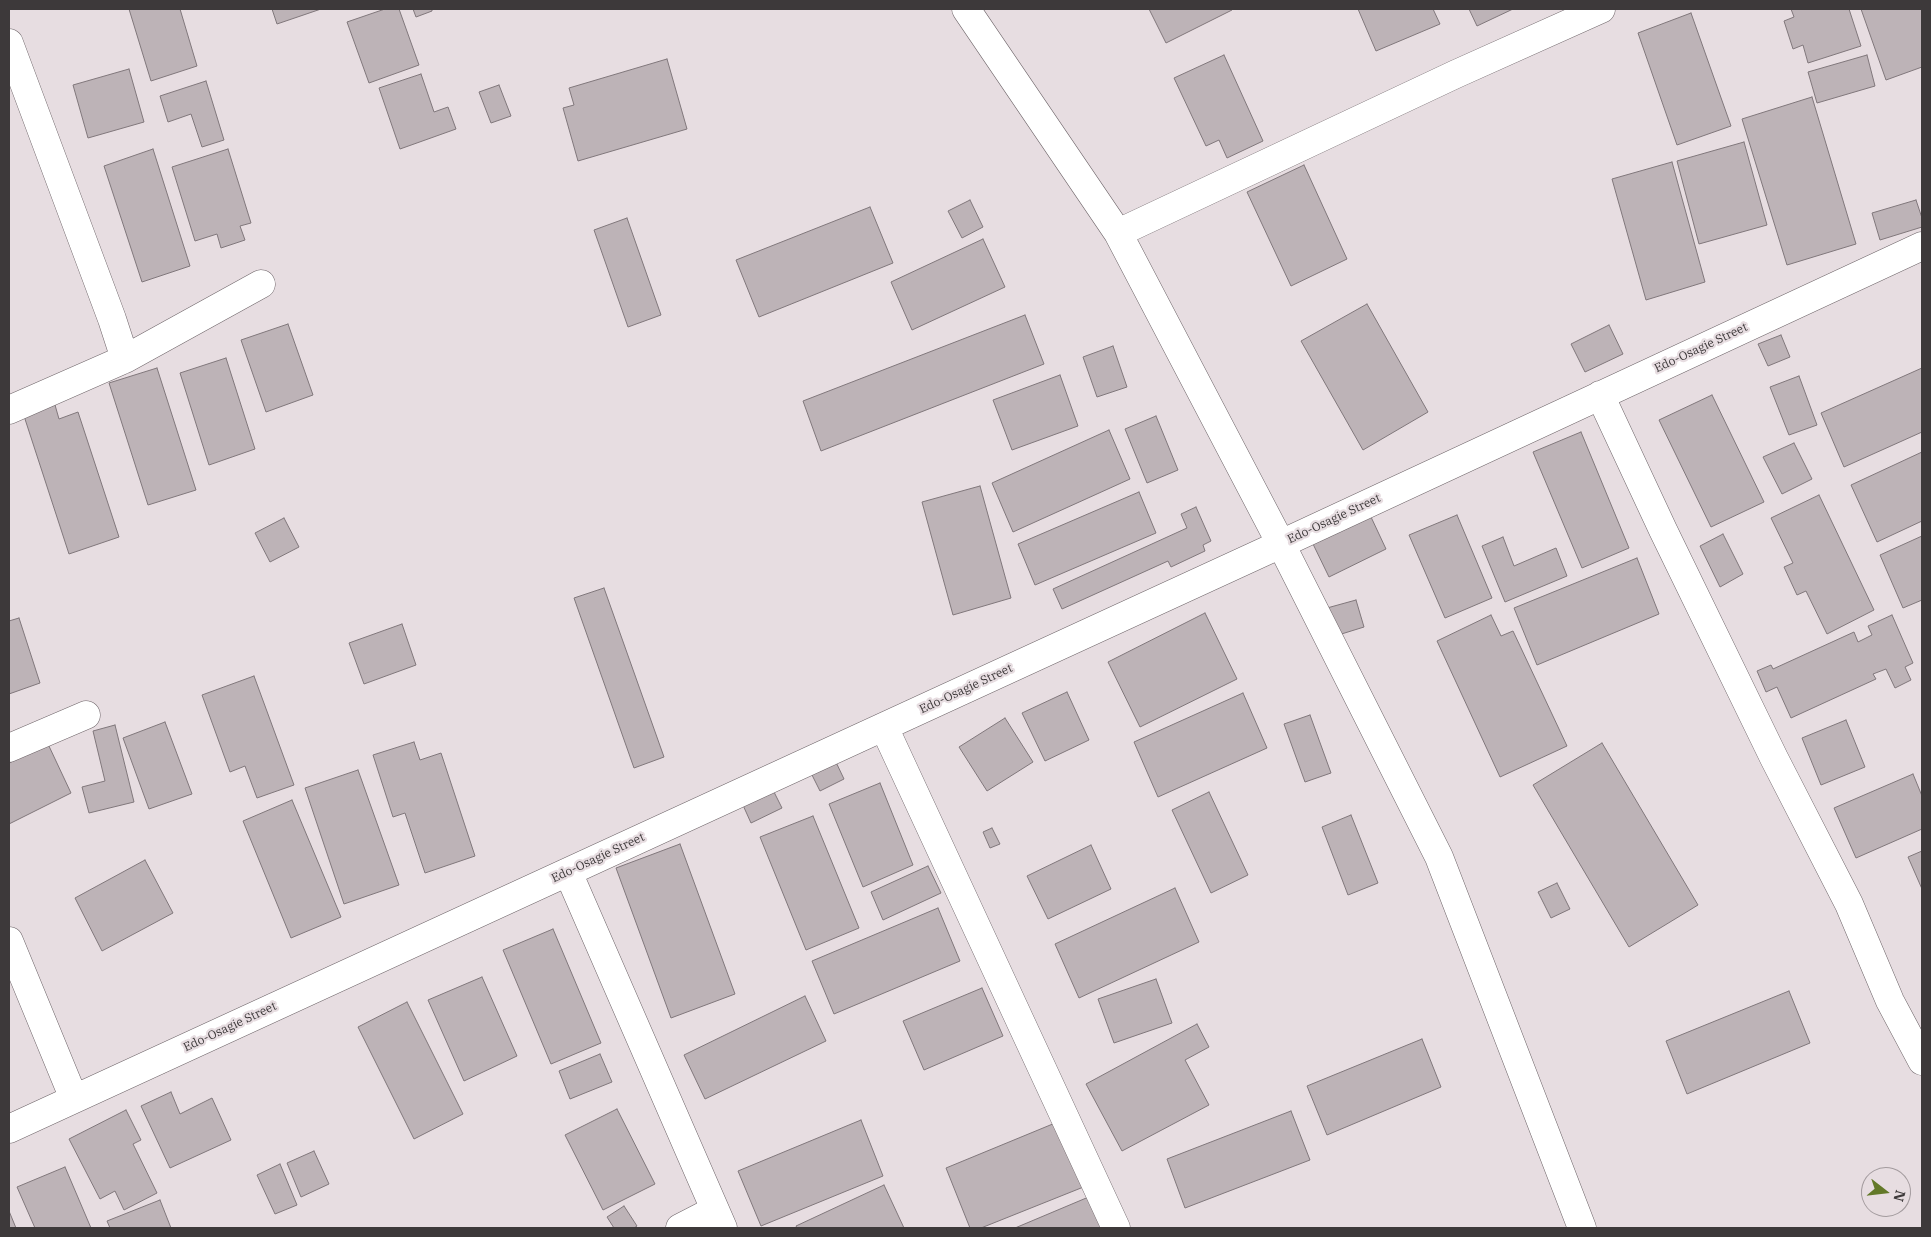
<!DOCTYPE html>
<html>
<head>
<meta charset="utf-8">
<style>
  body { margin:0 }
  #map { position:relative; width:1931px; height:1237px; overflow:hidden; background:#e7dde1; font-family:"IBM Plex Serif",serif }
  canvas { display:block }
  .frame { position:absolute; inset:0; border:10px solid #3d393a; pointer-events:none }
  .north { position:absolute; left:1861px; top:1167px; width:50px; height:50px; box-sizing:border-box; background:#e7dde1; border:1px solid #a39b9e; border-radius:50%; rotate:106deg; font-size:14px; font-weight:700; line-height:20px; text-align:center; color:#3d393a }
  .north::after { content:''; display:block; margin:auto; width:18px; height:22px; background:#637929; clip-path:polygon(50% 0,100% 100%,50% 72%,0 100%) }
</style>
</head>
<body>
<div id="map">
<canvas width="1931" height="1237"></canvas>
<div class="frame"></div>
<div class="north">N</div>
</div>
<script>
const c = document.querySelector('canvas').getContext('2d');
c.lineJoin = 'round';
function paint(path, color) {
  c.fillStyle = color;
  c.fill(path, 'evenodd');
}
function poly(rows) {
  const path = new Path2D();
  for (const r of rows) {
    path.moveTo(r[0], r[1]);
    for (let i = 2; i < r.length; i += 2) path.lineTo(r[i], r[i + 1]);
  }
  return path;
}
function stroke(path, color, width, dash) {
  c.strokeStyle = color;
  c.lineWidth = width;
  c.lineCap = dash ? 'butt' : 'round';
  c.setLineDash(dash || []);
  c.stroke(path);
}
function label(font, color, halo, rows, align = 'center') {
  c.font = font + ' "IBM Plex Serif",serif';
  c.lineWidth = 4.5;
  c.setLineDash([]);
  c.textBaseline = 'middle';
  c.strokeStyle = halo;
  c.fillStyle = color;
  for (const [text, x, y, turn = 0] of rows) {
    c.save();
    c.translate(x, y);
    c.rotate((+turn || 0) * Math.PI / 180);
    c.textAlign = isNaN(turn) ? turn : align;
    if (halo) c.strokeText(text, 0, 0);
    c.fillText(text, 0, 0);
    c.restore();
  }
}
const building = poly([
  [129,9,180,9,197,66,151,81,129,9],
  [272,9,321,9,277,24,272,9],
  [385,9,399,9,419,65,369,83,347,22,385,9],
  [413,9,432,9,432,11,416,17,413,9],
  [1149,9,1232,9,1232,10,1166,43,1149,9],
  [1358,9,1433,9,1440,24,1376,51,1358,9],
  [1469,9,1513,9,1477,26,1469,9],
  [1791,9,1849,9,1861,46,1808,63,1803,45,1793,49,1784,21,1794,17,1791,9],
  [1861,9,1922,9,1922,67,1886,80,1861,9],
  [1691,13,1731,126,1677,145,1638,33,1691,13],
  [1224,55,1263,141,1227,158,1219,140,1206,146,1174,78,1224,55],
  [1867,55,1875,86,1817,103,1808,72,1867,55],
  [667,59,687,129,578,161,563,108,574,105,569,88,667,59],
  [129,69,144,122,88,138,73,85,129,69],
  [421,74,434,112,448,107,456,129,400,149,379,88,421,74],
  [206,81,224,140,202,147,191,114,168,122,160,96,206,81],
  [499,85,511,116,491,123,479,92,499,85],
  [1812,97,1856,244,1787,265,1742,119,1812,97],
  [1744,142,1767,225,1699,244,1677,161,1744,142],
  [153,149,190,266,142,282,104,166,153,149],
  [228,149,251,223,240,226,245,240,221,248,217,234,195,241,172,167,228,149],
  [1672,162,1705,282,1646,300,1612,179,1672,162],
  [1304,165,1347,259,1291,286,1247,192,1304,165],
  [970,200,983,227,962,238,948,211,970,200],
  [1916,200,1922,218,1922,227,1880,240,1872,213,1916,200],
  [870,207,893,263,759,317,736,260,870,207],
  [627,218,661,315,628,327,594,230,627,218],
  [983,239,1005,287,912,330,891,282,983,239],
  [1367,304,1428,412,1363,450,1301,341,1367,304],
  [1025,315,1044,364,821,451,803,401,1025,315],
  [288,324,313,395,266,412,241,340,288,324],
  [1609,325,1623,354,1585,372,1571,344,1609,325],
  [1781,335,1790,357,1768,366,1758,344,1781,335],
  [1113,346,1127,387,1097,397,1083,357,1113,346],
  [226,358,255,449,209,465,180,373,226,358],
  [157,368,196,490,148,505,109,383,157,368],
  [1922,368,1922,432,1844,467,1821,413,1922,368],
  [1060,375,1078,426,1012,450,993,400,1060,375],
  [1799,376,1817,425,1789,435,1770,387,1799,376],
  [1712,395,1764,502,1711,527,1659,420,1712,395],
  [55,405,59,419,78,412,119,537,69,554,24,416,55,405],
  [1156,416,1178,470,1147,483,1125,429,1156,416],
  [1109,430,1130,479,1013,532,992,483,1109,430],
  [1581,432,1629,548,1582,568,1533,452,1581,432],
  [1794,443,1812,479,1782,494,1763,457,1794,443],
  [1922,452,1922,521,1877,542,1851,485,1922,452],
  [980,486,1011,598,953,615,922,502,980,486],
  [1139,492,1156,533,1035,585,1018,544,1139,492],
  [1819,495,1874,610,1827,634,1806,591,1797,595,1784,567,1793,563,1771,518,1819,495],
  [1196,507,1211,541,1203,545,1205,551,1171,567,1168,561,1062,609,1053,589,1187,528,1181,514,1196,507],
  [1457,515,1492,598,1445,618,1409,535,1457,515],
  [1371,517,1386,549,1329,577,1313,544,1371,517],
  [284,518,299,547,270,562,255,533,284,518],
  [1723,534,1743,574,1720,587,1700,546,1723,534],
  [1922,536,1922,600,1903,608,1880,555,1922,536],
  [1503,537,1514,566,1556,548,1567,576,1505,602,1482,546,1503,537],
  [1637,558,1659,614,1537,665,1514,608,1637,558],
  [604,588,664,757,634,768,574,598,604,588],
  [1356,600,1364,627,1335,636,1327,608,1356,600],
  [1205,613,1237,679,1140,727,1108,662,1205,613],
  [1491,615,1501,636,1513,631,1567,746,1500,777,1437,641,1491,615],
  [1892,615,1913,663,1905,667,1911,680,1895,688,1886,669,1873,674,1876,679,1791,718,1777,687,1766,692,1757,671,1771,665,1773,669,1854,632,1858,642,1872,635,1868,626,1892,615],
  [19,618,40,683,9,694,9,621,19,618],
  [402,624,416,665,364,684,349,643,402,624],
  [254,676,294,785,257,798,245,766,230,772,202,695,254,676],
  [1067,692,1089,740,1045,761,1022,713,1067,692],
  [1243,693,1267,748,1158,797,1134,742,1243,693],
  [1310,715,1331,773,1305,782,1284,724,1310,715],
  [1005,718,1033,762,987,791,959,747,1005,718],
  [1846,720,1865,767,1821,785,1802,738,1846,720],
  [165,722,192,794,149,809,123,738,165,722],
  [115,725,134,802,89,813,82,787,105,781,93,731,115,725],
  [414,742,420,760,441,753,475,856,425,873,405,813,393,817,373,755,414,742],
  [1602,743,1698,905,1629,947,1533,785,1602,743],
  [48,744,71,793,9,824,9,763,48,744],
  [834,758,844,779,820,791,810,771,834,758],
  [358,770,399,885,344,904,305,788,358,770],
  [1913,774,1922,796,1922,829,1856,858,1834,808,1913,774],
  [880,783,913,865,863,887,829,804,880,783],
  [772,788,782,808,751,823,742,803,772,788],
  [1209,792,1248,875,1211,893,1172,810,1209,792],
  [292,800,341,917,291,938,243,821,292,800],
  [1351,815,1378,883,1348,895,1322,827,1351,815],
  [813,816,859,928,806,950,760,837,813,816],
  [992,828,1000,844,990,848,983,832,992,828],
  [680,844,735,994,671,1018,616,868,680,844],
  [1091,845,1111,889,1048,919,1027,876,1091,845],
  [1922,851,1922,889,1908,857,1922,851],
  [145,860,173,913,102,951,75,898,145,860],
  [928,866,941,893,883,920,871,892,928,866],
  [1557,883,1570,909,1551,918,1538,892,1557,883],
  [1175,888,1199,942,1079,998,1055,944,1175,888],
  [938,908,960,961,834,1014,812,961,938,908],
  [553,929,601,1043,551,1064,503,950,553,929],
  [482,977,517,1056,464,1081,428,1000,482,977],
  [1156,979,1172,1023,1114,1043,1098,999,1156,979],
  [982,988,1003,1036,924,1070,903,1021,982,988],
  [1789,991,1810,1043,1687,1094,1666,1041,1789,991],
  [805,996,826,1041,705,1099,684,1055,805,996],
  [407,1002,463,1114,414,1139,358,1027,407,1002],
  [1197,1024,1209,1047,1185,1060,1209,1105,1122,1151,1086,1084,1197,1024],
  [1422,1039,1441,1087,1327,1135,1307,1086,1422,1039],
  [600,1054,612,1082,570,1099,559,1071,600,1054],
  [171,1092,180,1114,212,1098,231,1140,170,1168,141,1106,171,1092],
  [617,1109,655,1184,603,1210,565,1135,617,1109],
  [126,1110,141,1140,133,1144,157,1193,124,1210,115,1191,100,1199,69,1139,126,1110],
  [1291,1111,1310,1160,1185,1208,1167,1159,1291,1111],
  [861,1120,883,1176,761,1226,738,1171,861,1120],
  [1060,1121,1086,1186,981,1228,970,1228,946,1168,1060,1121],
  [314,1151,329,1184,301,1197,287,1163,314,1151],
  [280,1164,297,1205,275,1214,257,1175,280,1164],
  [65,1167,91,1228,35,1228,17,1187,65,1167],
  [884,1185,904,1228,797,1228,796,1226,884,1185],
  [1091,1196,1105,1228,1015,1228,1091,1196],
  [160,1200,171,1228,110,1228,107,1221,160,1200],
  [624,1206,637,1226,634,1228,614,1228,607,1217,624,1206],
  [9,1211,16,1228,9,1228,9,1211]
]);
paint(building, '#bdb3b7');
stroke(building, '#80777b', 1);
const minor = poly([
  [966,9,1118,233,1281,544,1439,857,1582,1228],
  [9,43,112,319,125,359,9,410],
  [1118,233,1456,74,1601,9],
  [125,359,261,284],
  [1600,395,1663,530,1774,758,1849,904,1890,1001,1922,1061],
  [884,727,1116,1228],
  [9,748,86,715],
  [568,872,723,1228],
  [9,941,74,1099],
  [9,1129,1281,544,1922,246],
  [680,1228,715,1210]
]);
stroke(minor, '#6e6569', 29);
stroke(minor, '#fff', 28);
label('12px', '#3d393a', '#e7dde1', [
  ["Edo-Osagie Street",1701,348,-25],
  ["Edo-Osagie Street",1334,519,-25],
  ["Edo-Osagie Street",966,689,-25],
  ["Edo-Osagie Street",598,858,-25],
  ["Edo-Osagie Street",230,1027,-25]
]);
</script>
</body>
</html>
